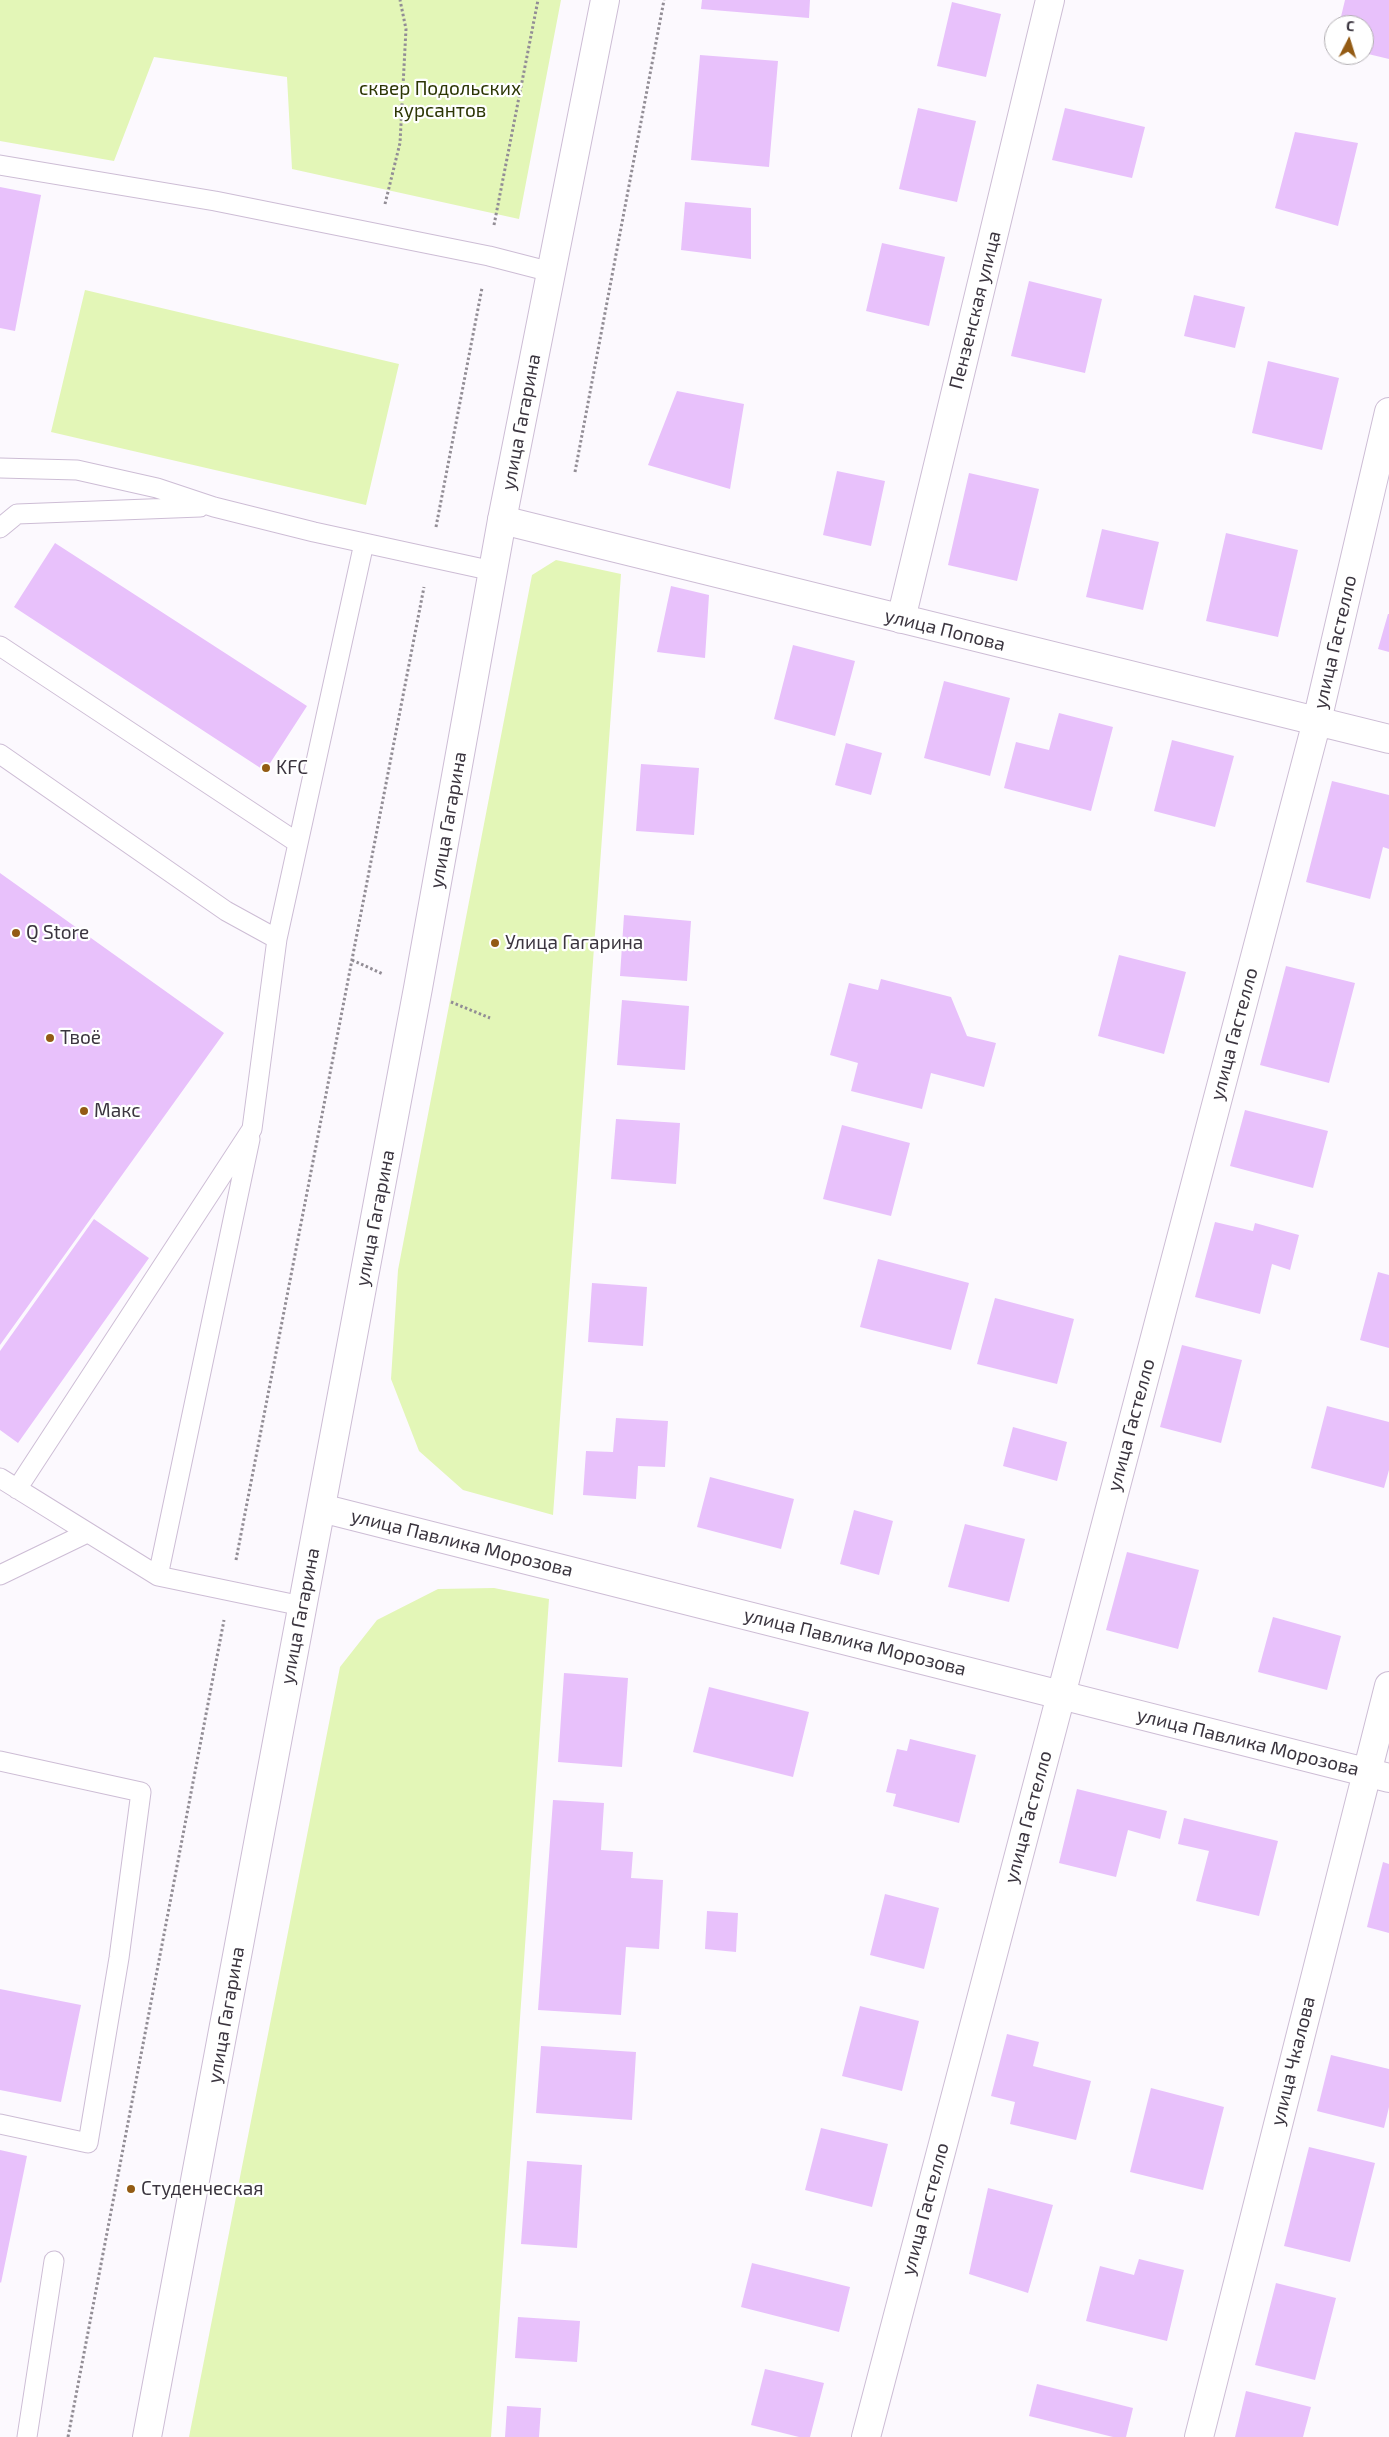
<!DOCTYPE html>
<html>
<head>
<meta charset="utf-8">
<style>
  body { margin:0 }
  #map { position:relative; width:1389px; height:2437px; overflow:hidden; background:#fcf9fe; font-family:"Exo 2",sans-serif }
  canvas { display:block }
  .north { position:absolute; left:1324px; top:15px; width:50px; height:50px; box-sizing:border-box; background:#fff; border:1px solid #b1aeb2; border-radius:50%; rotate:5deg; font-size:14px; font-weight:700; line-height:20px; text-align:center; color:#3b353f }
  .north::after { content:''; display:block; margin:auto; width:18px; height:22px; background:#935b14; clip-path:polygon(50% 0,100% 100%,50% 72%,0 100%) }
</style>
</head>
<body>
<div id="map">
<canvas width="1389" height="2437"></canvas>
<div class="north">С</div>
</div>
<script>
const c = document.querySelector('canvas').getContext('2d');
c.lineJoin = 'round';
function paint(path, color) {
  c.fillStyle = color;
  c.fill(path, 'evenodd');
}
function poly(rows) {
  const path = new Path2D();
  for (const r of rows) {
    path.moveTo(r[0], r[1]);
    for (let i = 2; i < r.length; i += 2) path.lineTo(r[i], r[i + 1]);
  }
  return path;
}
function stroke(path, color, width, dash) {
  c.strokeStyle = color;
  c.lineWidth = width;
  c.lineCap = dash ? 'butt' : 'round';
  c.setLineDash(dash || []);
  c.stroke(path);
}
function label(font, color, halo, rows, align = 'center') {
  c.font = font + ' "Exo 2",sans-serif';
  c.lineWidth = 4.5;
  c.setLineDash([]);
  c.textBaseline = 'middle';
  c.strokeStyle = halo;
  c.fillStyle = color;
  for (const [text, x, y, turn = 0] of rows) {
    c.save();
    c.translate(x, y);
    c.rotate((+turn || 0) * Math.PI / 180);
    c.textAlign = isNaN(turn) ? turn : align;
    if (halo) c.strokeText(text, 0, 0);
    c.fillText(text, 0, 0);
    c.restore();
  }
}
paint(poly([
  [0,0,561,0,519,219,292,169,287,77,154,57,114,161,0,141],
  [85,290,399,364,366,505,51,432],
  [556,560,621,574,553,1515,463,1490,419,1451,391,1379,398,1270,532,575],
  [494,1588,549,1599,491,2437,189,2437,340,1667,377,1620,438,1589]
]), '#e3f6b7');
paint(poly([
  [702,0,810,0,809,18,701,9],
  [1345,0,1389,0,1389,59,1364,53,1364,25,1339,25],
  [952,2,1001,14,986,77,937,66],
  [700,55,778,61,769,167,691,160],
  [918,108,976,121,957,202,899,189],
  [1065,108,1145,127,1132,178,1052,160],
  [1295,132,1358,143,1338,226,1275,208],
  [0,187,41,195,15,331,0,328],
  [685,202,751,208,751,259,681,250],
  [882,243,945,257,929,326,866,311],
  [1029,281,1102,299,1085,373,1011,356],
  [1194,295,1245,307,1235,348,1184,336],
  [1268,361,1339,378,1322,450,1252,433],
  [677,391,744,404,730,489,648,465],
  [837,471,885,481,871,546,823,535],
  [969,473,1039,489,1017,581,948,565],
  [1102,529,1159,542,1143,610,1086,597],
  [1226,533,1298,550,1278,637,1206,621],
  [55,543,307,706,265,771,14,607],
  [671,586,709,595,705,658,657,652],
  [1388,614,1389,614,1389,652,1378,649],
  [793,645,855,661,835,736,774,719],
  [944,681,1010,698,990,776,924,758],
  [1059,713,1113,727,1091,811,1004,788,1016,742,1049,750],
  [1172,740,1234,756,1215,827,1154,811],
  [846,743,882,753,871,795,835,785],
  [641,764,699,768,694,835,636,831],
  [1332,781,1389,795,1389,849,1383,847,1370,899,1306,882],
  [0,873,224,1033,0,1345],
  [624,915,691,921,687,981,620,976],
  [1119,955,1186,972,1164,1054,1098,1036],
  [1286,966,1355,983,1329,1083,1260,1065],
  [881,979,951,997,967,1036,996,1043,984,1087,931,1073,922,1109,851,1091,858,1063,830,1055,849,983,878,990],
  [622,1000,689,1006,685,1070,617,1065],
  [1245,1110,1328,1131,1313,1188,1230,1166],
  [616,1119,680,1123,676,1184,611,1179],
  [842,1125,910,1143,891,1216,823,1199],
  [94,1219,149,1258,18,1443,0,1430,0,1351],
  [1215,1222,1253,1231,1255,1223,1299,1235,1290,1270,1272,1264,1260,1314,1195,1297],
  [878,1259,969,1283,951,1350,860,1327],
  [1378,1272,1389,1275,1389,1348,1360,1340],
  [592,1283,647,1287,643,1346,588,1342],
  [995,1298,1074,1319,1057,1384,977,1364],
  [1182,1345,1242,1360,1221,1443,1160,1427],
  [1327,1406,1389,1422,1389,1470,1384,1488,1311,1468],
  [616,1418,668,1421,665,1467,638,1466,636,1499,583,1495,586,1451,613,1452],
  [1013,1427,1067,1442,1057,1481,1003,1466],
  [710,1477,794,1499,781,1549,697,1527],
  [854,1510,893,1521,879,1575,840,1564],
  [965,1524,1025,1539,1009,1602,948,1587],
  [1127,1552,1199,1570,1178,1649,1106,1630],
  [1273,1617,1341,1636,1327,1690,1258,1672],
  [564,1673,628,1678,622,1767,558,1762],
  [709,1687,809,1712,793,1777,693,1752],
  [910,1739,976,1755,959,1823,893,1806,896,1794,886,1792,897,1749,907,1751],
  [1077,1789,1167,1811,1160,1839,1128,1830,1116,1877,1059,1863],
  [553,1800,604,1803,601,1850,633,1852,631,1878,663,1880,659,1949,626,1947,621,2015,538,2010],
  [1184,1818,1278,1841,1259,1916,1196,1901,1209,1851,1178,1844],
  [1383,1862,1389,1864,1389,1933,1367,1927],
  [885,1894,939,1908,924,1969,870,1955],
  [707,1911,738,1913,736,1952,705,1949],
  [0,1989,81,2005,61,2102,0,2090],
  [860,2006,919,2021,902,2091,842,2076],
  [1007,2034,1039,2042,1033,2066,1091,2081,1076,2140,1010,2124,1015,2102,991,2096],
  [541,2046,636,2052,632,2120,536,2113],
  [1331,2055,1389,2069,1389,2107,1384,2128,1317,2111],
  [1151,2088,1224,2107,1203,2190,1130,2172],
  [821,2128,888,2144,872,2207,805,2190],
  [1309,2147,1375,2163,1350,2262,1284,2246],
  [0,2150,27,2156,1,2283,0,2282],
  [527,2161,582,2165,577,2248,521,2244],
  [988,2188,1053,2205,1028,2293,969,2274],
  [1139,2259,1184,2270,1167,2341,1086,2321,1100,2266,1134,2275],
  [752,2263,850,2287,839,2332,741,2307],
  [1276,2283,1336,2298,1315,2380,1255,2365],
  [518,2317,580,2321,577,2362,515,2358],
  [765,2369,824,2383,810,2437,799,2437,751,2425],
  [1037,2384,1133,2408,1126,2437,1113,2437,1029,2416],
  [1246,2391,1311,2407,1303,2437,1235,2437],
  [507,2406,541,2408,539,2437,505,2437]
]), '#e8c1fb');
const lane = poly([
  [0,165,215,201,489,256,551,272],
  [0,468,77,470,157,488,214,507,314,532,493,571],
  [0,528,17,514,200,507],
  [0,646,298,843],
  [0,754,226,911,277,939],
  [0,1478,158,1576,302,1606],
  [17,1489,252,1129,277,939,364,543],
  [0,1575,87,1533],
  [158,1576,250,1139],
  [0,1761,141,1792,119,1958,88,2143,0,2124],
  [27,2437,54,2261]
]);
const street = poly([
  [502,520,1389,739],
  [901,619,1050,0],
  [866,2437,1317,721,1389,412],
  [1199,2437,1389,1686]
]);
const secondary = poly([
  [321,1508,1389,1778],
  [147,2437,418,988,502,520,605,0]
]);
stroke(lane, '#cdbdd5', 21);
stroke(street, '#cdbdd5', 30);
stroke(secondary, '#cdbdd5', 30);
stroke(poly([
  [385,204,400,143,406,29,400,0],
  [494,225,538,0],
  [575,472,664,0],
  [436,527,482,288],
  [352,960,383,974],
  [451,1002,490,1018],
  [236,1560,424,587],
  [68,2437,224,1620]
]), '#928d95', 3, [2.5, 2.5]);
stroke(lane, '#fff', 19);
stroke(street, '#fff', 28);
stroke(secondary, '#fff', 28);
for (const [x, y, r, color] of [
  [266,768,5,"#935b14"],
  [16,933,5,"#935b14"],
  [495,943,5,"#935b14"],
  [50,1038,5,"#935b14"],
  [84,1111,5,"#935b14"],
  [131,2189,5,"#935b14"]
]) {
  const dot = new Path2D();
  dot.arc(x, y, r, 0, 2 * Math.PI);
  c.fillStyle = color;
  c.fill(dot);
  stroke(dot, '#fff', 2);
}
label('19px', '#2c3604', '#fff', [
  ["сквер Подольских",440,89],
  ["курсантов",440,111]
]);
label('19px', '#3b353f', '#fff', [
  ["Пензенская улица",975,310,-76],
  ["улица Гагарина",521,422,-79],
  ["улица Попова",945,630,14],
  ["улица Гастелло",1335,642,-77],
  ["улица Гагарина",448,820,-80],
  ["улица Гастелло",1234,1034,-75],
  ["улица Гагарина",375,1218,-79],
  ["улица Гастелло",1131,1425,-75],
  ["улица Павлика Морозова",462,1543,14],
  ["улица Гагарина",300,1616,-79],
  ["улица Павлика Морозова",855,1642,14],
  ["улица Павлика Морозова",1248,1742,14],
  ["улица Гастелло",1028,1817,-75],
  ["улица Гагарина",226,2015,-80],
  ["улица Чкалова",1293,2061,-76],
  ["улица Гастелло",925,2209,-75]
]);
label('19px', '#3b353f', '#fff', [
  ["KFC",276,768],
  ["Q Store",26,933],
  ["Улица Гагарина",505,943],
  ["Твоё",60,1038],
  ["Макс",94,1111],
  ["Студенческая",141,2189]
], 'left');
</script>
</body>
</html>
